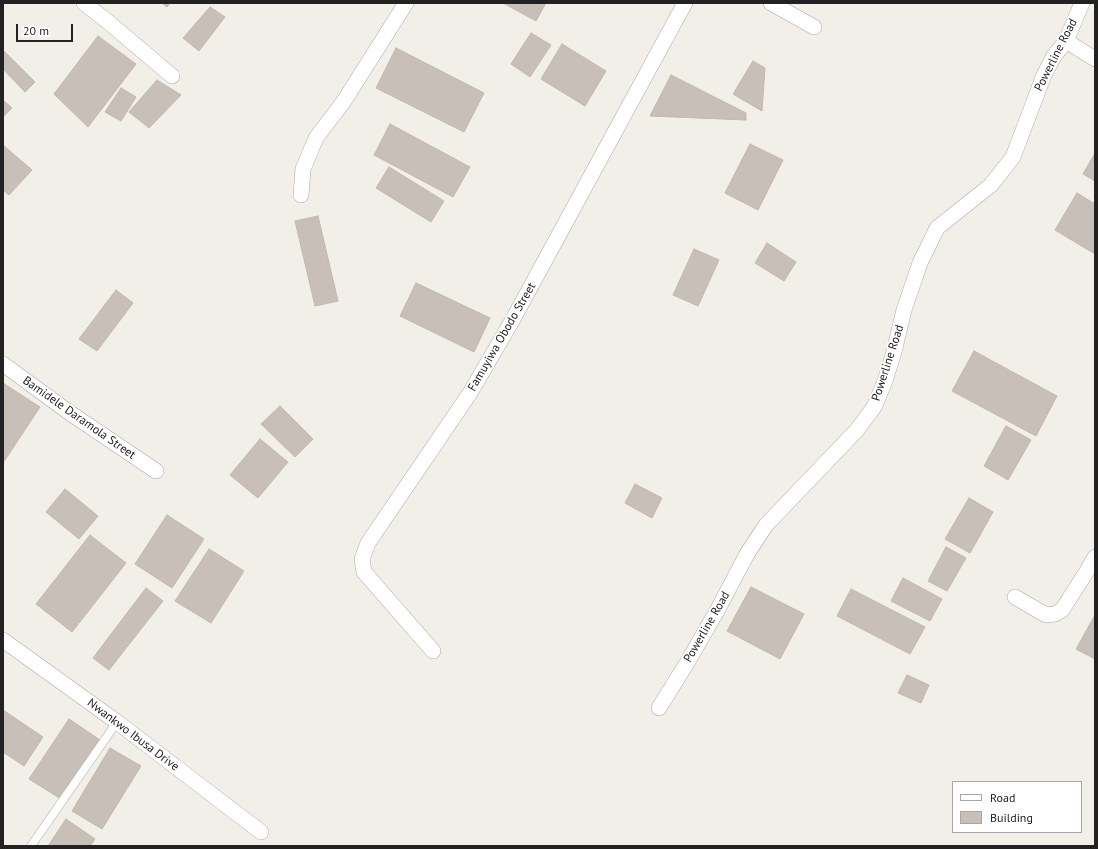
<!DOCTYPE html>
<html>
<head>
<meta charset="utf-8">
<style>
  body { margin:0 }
  #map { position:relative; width:1098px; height:849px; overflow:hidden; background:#f2efe9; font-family:"PT Sans",sans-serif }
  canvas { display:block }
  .frame { position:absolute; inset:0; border:4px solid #222; pointer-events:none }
  .legend { position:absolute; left:952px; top:781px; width:130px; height:52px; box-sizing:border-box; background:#fff; border:1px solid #a7a7a7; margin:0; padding:5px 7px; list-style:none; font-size:12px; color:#222 }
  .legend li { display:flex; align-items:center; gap:8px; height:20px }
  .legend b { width:20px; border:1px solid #a7a7a7 }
  .scale { position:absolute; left:16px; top:24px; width:57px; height:18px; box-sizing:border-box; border:2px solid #222; border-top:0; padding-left:5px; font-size:12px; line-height:14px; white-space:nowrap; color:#222; -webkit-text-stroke:3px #fff; paint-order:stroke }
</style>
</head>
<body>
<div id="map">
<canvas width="1098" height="849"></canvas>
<div class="frame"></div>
<ul class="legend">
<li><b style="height:5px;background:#fff"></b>Road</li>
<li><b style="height:11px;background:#c7bfb8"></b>Building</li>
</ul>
<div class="scale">20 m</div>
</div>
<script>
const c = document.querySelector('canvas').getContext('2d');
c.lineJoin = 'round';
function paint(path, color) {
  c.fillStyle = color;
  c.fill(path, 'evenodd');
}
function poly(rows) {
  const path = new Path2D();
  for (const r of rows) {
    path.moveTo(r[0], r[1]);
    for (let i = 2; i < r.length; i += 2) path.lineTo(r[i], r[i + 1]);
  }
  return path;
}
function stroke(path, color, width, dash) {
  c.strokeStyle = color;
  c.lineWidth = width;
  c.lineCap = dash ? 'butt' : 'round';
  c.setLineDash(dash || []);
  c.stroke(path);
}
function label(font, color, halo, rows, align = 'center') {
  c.font = font + ' "PT Sans",sans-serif';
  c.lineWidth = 4;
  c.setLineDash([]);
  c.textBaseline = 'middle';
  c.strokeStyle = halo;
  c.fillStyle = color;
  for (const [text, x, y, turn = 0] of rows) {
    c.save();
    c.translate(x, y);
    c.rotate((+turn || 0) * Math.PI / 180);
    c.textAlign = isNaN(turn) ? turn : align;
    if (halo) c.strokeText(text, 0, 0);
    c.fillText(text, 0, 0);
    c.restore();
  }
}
const building = poly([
  [162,3,170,3,167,7,162,3],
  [503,3,546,3,536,21,503,3],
  [210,7,225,17,199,51,183,38,210,7],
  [531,33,551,45,530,77,511,64,531,33],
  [98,36,136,64,88,127,54,94,98,36],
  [562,44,606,71,585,106,541,79,562,44],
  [396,48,484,93,464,132,376,88,396,48],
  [3,50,35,82,25,92,3,69,3,50],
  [753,61,765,68,762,111,733,94,753,61],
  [671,75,746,113,746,120,650,116,671,75],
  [157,80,181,95,149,128,129,112,157,80],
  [121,88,136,97,121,121,105,112,121,88],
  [3,100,12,108,3,117,3,100],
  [390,124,470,167,453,197,374,155,390,124],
  [750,144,783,160,758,210,725,193,750,144],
  [3,145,32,170,9,195,3,190,3,145],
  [1095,153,1095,181,1083,174,1095,153],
  [389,167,444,201,431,222,376,188,389,167],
  [1077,193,1095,204,1095,254,1055,230,1077,193],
  [318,216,338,301,315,306,295,221,318,216],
  [767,243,796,262,784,281,755,263,767,243],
  [694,249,719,260,698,306,673,295,694,249],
  [416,283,490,318,474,352,400,316,416,283],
  [116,290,133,303,97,351,79,339,116,290],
  [974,351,1057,396,1036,436,952,391,974,351],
  [3,383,40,407,3,463,3,383],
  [280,406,313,439,295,457,261,424,280,406],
  [1006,426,1031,440,1008,480,984,466,1006,426],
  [260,439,288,462,258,498,230,475,260,439],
  [635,484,662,498,652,518,625,503,635,484],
  [65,489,98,516,79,539,46,512,65,489],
  [969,498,993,512,970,553,945,539,969,498],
  [167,515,204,539,172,588,135,564,167,515],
  [90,535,126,563,72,632,36,604,90,535],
  [946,547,966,558,947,591,928,581,946,547],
  [209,549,244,571,211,623,175,601,209,549],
  [903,578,942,599,930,621,891,601,903,578],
  [751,587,804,614,780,659,727,631,751,587],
  [146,588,163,601,109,670,93,658,146,588],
  [851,589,925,627,910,654,837,616,851,589],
  [1095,615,1095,659,1076,649,1095,615],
  [907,675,929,685,921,703,898,693,907,675],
  [3,710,43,737,24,766,3,752,3,710],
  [69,719,100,740,61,799,29,779,69,719],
  [110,748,141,766,102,829,72,811,110,748],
  [66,819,95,839,90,846,48,846,66,819]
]);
paint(building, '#c7bfb8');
stroke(building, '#c4b6ab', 1);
const lane = poly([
  [31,846,117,722]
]);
const street = poly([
  [84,3,107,21,172,76],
  [771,3,814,27],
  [1066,41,1095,59],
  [301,195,303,169,316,138,344,101,406,3],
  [3,364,70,413,156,471],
  [1015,597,1046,615,1055,614,1062,610,1087,571,1095,557],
  [3,640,117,722,261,832],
  [433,651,364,572,362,559,368,543,470,393,512,321,685,3],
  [659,708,687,663,718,609,747,554,766,525,857,430,874,407,885,381,894,352,904,310,920,263,937,228,991,185,1013,157,1044,75,1054,56,1066,41,1082,3]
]);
stroke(lane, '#a9a9a9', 9);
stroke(street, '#a9a9a9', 16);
stroke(lane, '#fff', 8);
stroke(street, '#fff', 15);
label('12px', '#222', '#fff', [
  ["Powerline Road",1056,55,-63],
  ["Famuyiwa Obodo Street",502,337,-60],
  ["Powerline Road",888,363,-72],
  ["Bamidele Daramola Street",79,418,35],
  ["Powerline Road",707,627,-60],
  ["Nwankwo Ibusa Drive",133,735,37]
]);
</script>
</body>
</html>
